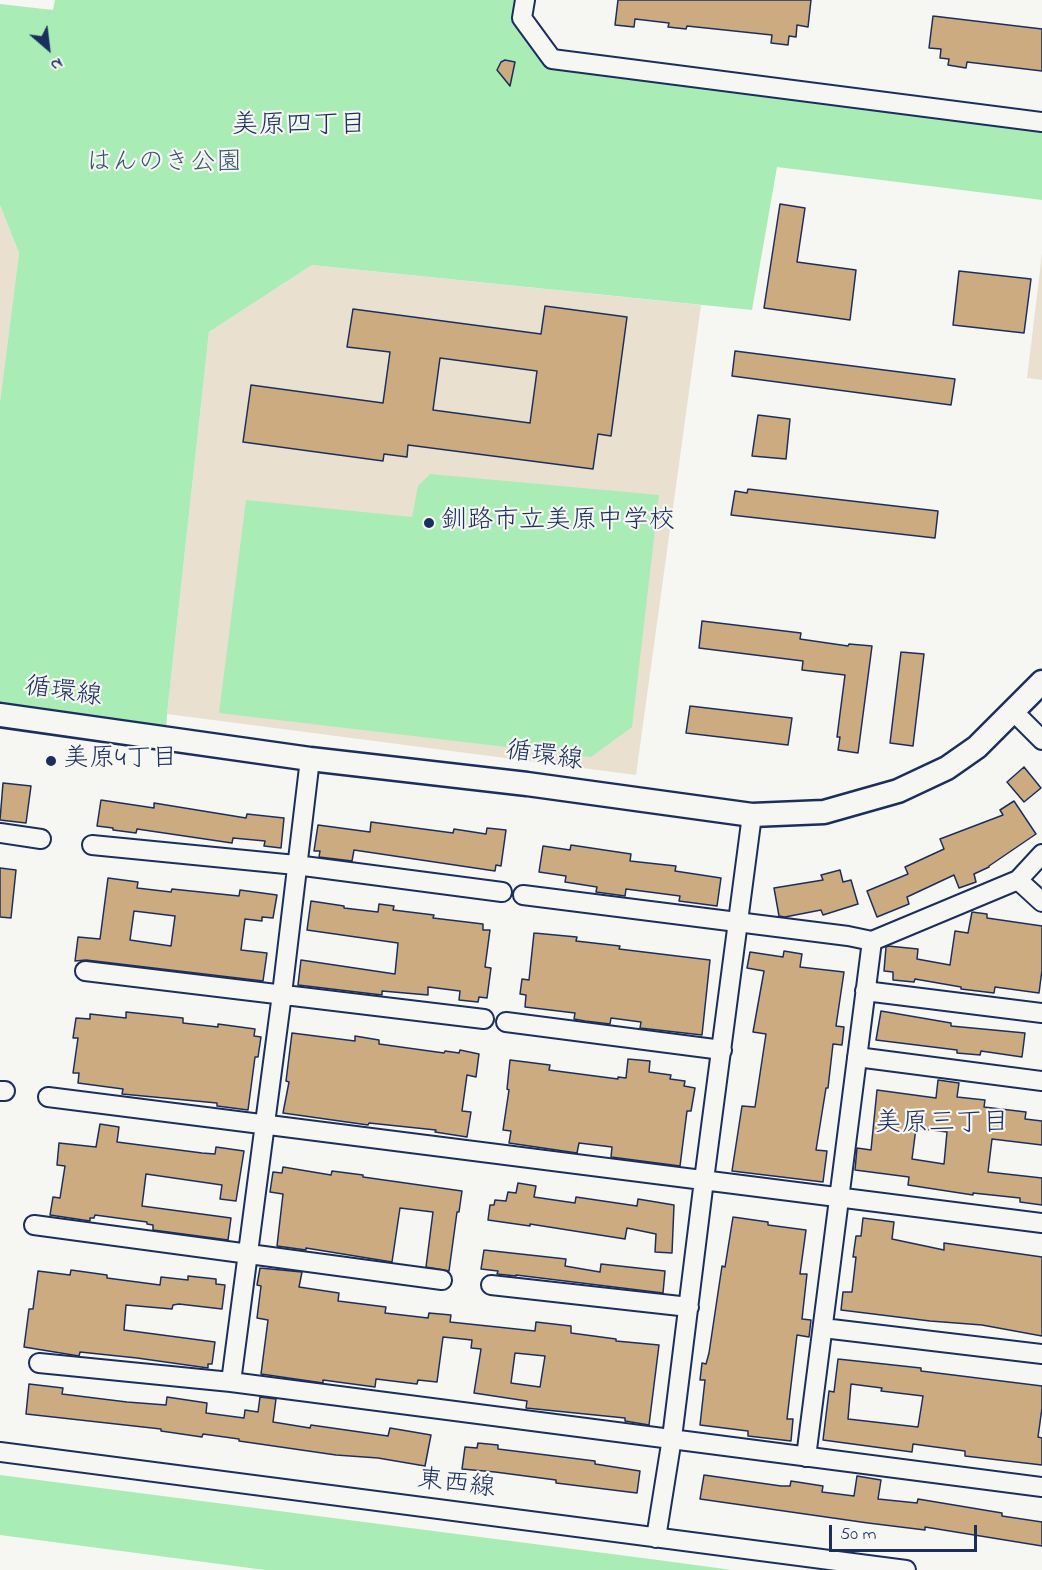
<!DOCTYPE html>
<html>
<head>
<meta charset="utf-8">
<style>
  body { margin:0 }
  #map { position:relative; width:1042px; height:1570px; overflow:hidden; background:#f6f6f2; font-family:"Indie Flower",sans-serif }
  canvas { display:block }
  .north { position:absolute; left:18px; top:18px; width:60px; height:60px; -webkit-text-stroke:4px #f6f6f2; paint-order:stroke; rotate:152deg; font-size:16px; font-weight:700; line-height:24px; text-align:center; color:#1b2f5e }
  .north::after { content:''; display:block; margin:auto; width:21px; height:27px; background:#1b2f5e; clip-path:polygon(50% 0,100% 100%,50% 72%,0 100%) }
  .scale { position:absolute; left:829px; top:1525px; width:148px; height:27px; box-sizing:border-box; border:3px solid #1b2f5e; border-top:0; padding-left:8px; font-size:18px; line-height:21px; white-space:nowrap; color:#1b2f5e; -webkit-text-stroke:4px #f6f6f2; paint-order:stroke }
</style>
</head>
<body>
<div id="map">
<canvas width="1042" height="1570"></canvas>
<div class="north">N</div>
<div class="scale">50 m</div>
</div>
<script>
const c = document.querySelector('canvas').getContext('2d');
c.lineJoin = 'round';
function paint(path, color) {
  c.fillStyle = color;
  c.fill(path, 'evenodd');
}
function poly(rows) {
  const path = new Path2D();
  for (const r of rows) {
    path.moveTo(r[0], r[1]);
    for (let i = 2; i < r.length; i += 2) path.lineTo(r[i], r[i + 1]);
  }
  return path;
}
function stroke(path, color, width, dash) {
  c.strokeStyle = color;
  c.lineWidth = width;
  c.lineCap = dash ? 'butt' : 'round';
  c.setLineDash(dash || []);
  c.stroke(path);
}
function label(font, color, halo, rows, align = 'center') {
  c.font = font + ' "Indie Flower","Klee One",sans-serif';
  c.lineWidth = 4.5;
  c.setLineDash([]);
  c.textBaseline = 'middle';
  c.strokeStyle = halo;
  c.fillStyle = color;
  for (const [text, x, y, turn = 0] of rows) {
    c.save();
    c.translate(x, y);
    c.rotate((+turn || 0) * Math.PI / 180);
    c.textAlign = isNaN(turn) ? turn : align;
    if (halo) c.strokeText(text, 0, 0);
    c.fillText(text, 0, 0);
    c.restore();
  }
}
paint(poly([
  [0,205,19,253,0,402],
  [1042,254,1042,380,1027,378],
  [312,265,701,305,636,775,167,714,209,332]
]), '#eae0d0');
paint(poly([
  [55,0,525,0,522,18,552,59,1042,122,1042,200,777,167,752,310,312,265,209,332,167,714,166,738,0,715,0,402,19,253,0,205,0,4,53,10],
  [430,474,659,495,632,727,591,757,219,713,246,500,412,517,418,486],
  [0,1475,658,1560,732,1570,265,1570,0,1535]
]), '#a9ecb6');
const building = poly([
  [618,0,811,0,808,27,797,25,796,37,789,36,788,45,771,43,772,35,687,26,686,29,668,27,669,23,635,19,634,27,615,25,618,0],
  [933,16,1042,29,1042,71,967,62,966,68,948,65,949,59,940,58,941,49,929,48,933,16],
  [505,60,515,62,510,86,497,70,501,62,505,60],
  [780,204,805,208,797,262,856,270,850,320,764,308,780,204],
  [959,271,1031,279,1024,333,953,325,959,271],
  [545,306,627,317,611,436,598,434,593,469,408,445,407,457,384,454,383,461,243,442,251,385,383,403,390,352,347,347,353,309,541,334,545,306],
  [440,358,537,371,530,423,433,410,440,358],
  [735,351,955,379,951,405,732,376,735,351],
  [758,415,790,419,786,459,752,456,758,415],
  [748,489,938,511,935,538,731,515,735,491,747,493,748,489],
  [702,621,801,633,800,639,848,646,849,644,872,646,858,753,838,750,840,737,837,737,845,675,802,670,803,661,699,648,702,621],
  [901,652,924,654,913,746,890,743,901,652],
  [690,706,792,718,788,745,686,733,690,706],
  [1024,767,1041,788,1024,802,1007,782,1024,767],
  [3,783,31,786,26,823,0,820,3,783],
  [101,800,154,808,154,803,246,818,247,814,284,818,281,848,264,846,265,841,233,838,232,843,137,829,136,833,113,830,113,828,97,826,101,800],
  [1014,801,1036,834,989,866,989,867,974,874,976,882,959,888,954,875,907,897,909,904,877,917,867,891,908,874,905,867,944,849,940,839,1003,815,1000,810,1014,801],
  [371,822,453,833,454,829,486,834,487,828,506,830,501,866,496,865,495,871,354,850,352,861,319,857,320,851,314,851,318,825,370,832,371,822],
  [571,845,631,854,630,861,676,866,675,871,721,878,717,906,679,901,680,896,626,889,625,896,596,892,597,887,565,882,566,876,539,872,543,846,570,850,571,845],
  [0,868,16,870,11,918,0,917,0,868],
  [840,870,843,882,851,880,858,904,823,915,821,910,785,917,779,916,774,888,823,880,821,875,840,870],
  [108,878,138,882,137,888,171,892,172,889,239,896,240,890,277,895,273,918,262,917,262,921,245,919,241,950,267,953,263,981,86,960,75,961,78,937,100,939,108,878],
  [134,911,175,916,171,946,130,940,134,911],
  [311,901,344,906,344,908,378,912,379,904,394,906,393,910,434,915,433,918,483,924,483,930,490,930,485,967,491,968,487,998,479,997,478,1002,459,1000,460,991,428,987,428,995,382,991,382,995,298,985,301,960,395,974,398,943,307,930,311,901],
  [972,912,987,914,987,918,1042,926,1042,970,1039,993,995,987,994,993,961,989,961,987,915,979,914,982,893,980,893,972,884,971,886,947,888,946,918,949,917,959,950,965,955,931,968,933,972,912],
  [534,933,577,937,576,941,620,946,619,949,710,960,702,1035,640,1028,641,1022,611,1018,610,1024,585,1021,574,1019,575,1013,525,1007,526,995,520,994,522,979,529,980,534,933],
  [784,951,802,954,800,967,844,972,836,1026,844,1027,842,1045,833,1044,828,1088,826,1088,816,1150,827,1151,823,1182,732,1171,742,1106,755,1107,766,1034,753,1032,764,971,747,968,750,952,783,957,784,951],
  [881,1011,951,1023,951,1026,1025,1033,1022,1057,981,1051,980,1055,957,1053,957,1050,876,1040,881,1011],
  [126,1012,183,1018,183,1023,218,1027,218,1024,255,1029,254,1036,261,1037,258,1057,255,1057,248,1110,217,1106,217,1103,122,1094,123,1089,78,1083,79,1073,73,1073,78,1038,73,1038,76,1018,90,1019,90,1014,126,1018,126,1012],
  [292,1033,355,1041,355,1036,379,1040,379,1044,444,1053,445,1051,459,1053,460,1050,479,1054,476,1077,467,1075,462,1111,471,1112,467,1137,435,1132,436,1130,369,1123,368,1125,283,1113,289,1082,286,1081,292,1033],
  [628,1059,650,1061,649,1072,671,1075,670,1079,685,1081,684,1086,695,1088,691,1111,687,1111,680,1166,611,1157,612,1147,579,1143,577,1153,509,1143,511,1131,503,1130,509,1090,507,1089,510,1060,550,1065,549,1070,618,1079,618,1077,626,1078,628,1059],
  [938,1080,959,1083,957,1097,985,1100,984,1107,1026,1112,1025,1119,1042,1121,1042,1145,992,1139,988,1172,1042,1178,1042,1205,1020,1202,1020,1198,973,1193,973,1195,908,1185,909,1177,855,1170,857,1148,871,1150,877,1090,936,1098,938,1080],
  [916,1128,947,1132,944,1164,912,1159,916,1128],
  [100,1124,119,1127,117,1142,202,1153,215,1154,216,1147,244,1151,236,1201,220,1199,222,1185,146,1174,142,1206,231,1218,228,1240,153,1230,153,1225,147,1224,147,1222,95,1215,94,1218,90,1218,90,1221,50,1215,53,1197,60,1198,65,1166,57,1165,59,1143,96,1147,100,1124],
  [283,1167,331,1175,332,1171,363,1175,363,1177,462,1191,459,1212,457,1212,449,1271,426,1267,433,1212,400,1208,392,1262,306,1248,306,1250,277,1246,283,1194,270,1192,273,1172,282,1173,283,1167],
  [518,1183,536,1186,534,1197,575,1203,576,1197,637,1206,638,1199,674,1205,672,1253,655,1252,656,1234,627,1228,625,1239,530,1224,530,1226,488,1220,490,1205,494,1205,495,1200,506,1201,508,1192,516,1193,518,1183],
  [733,1217,768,1222,768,1225,806,1230,800,1274,807,1274,802,1319,811,1320,809,1337,797,1335,787,1419,793,1419,791,1441,748,1436,748,1431,700,1425,705,1380,700,1380,702,1363,706,1364,709,1353,722,1266,725,1267,733,1217],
  [863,1218,894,1222,892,1239,944,1250,944,1243,1042,1257,1042,1336,982,1325,930,1321,841,1310,843,1292,852,1292,856,1257,853,1257,856,1236,861,1236,863,1218],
  [484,1250,566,1259,565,1266,600,1272,601,1264,665,1271,663,1293,516,1275,516,1276,497,1274,498,1271,481,1269,484,1250],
  [260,1268,302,1272,299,1287,339,1293,338,1301,386,1307,385,1313,428,1318,429,1313,451,1315,450,1322,535,1331,536,1322,571,1326,571,1333,616,1339,616,1341,659,1345,649,1425,625,1421,625,1418,526,1408,527,1401,474,1393,481,1349,471,1348,472,1340,443,1337,437,1382,418,1380,417,1384,376,1379,375,1387,323,1380,323,1383,261,1374,268,1320,257,1318,261,1286,257,1285,260,1268],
  [515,1353,545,1356,540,1387,511,1383,515,1353],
  [71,1270,107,1275,107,1278,160,1285,161,1277,188,1280,188,1276,216,1279,216,1284,225,1285,222,1309,179,1304,173,1305,172,1309,126,1305,124,1330,215,1342,212,1364,208,1364,208,1368,137,1358,80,1352,79,1356,24,1347,29,1309,33,1309,38,1271,70,1275,71,1270],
  [838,1359,921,1368,921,1371,1042,1386,1042,1408,1038,1437,1042,1438,1042,1465,965,1456,965,1451,913,1444,912,1452,823,1440,829,1391,834,1392,838,1359],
  [851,1384,882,1388,881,1391,923,1396,918,1427,848,1419,851,1384],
  [29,1384,63,1388,62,1394,127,1402,166,1405,167,1397,207,1403,206,1413,244,1418,245,1410,258,1412,260,1397,276,1399,273,1422,310,1428,311,1425,388,1436,390,1428,431,1435,425,1466,378,1458,336,1455,239,1441,239,1439,203,1434,202,1437,161,1431,161,1429,26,1414,29,1384],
  [478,1443,498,1445,498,1449,595,1461,595,1464,640,1471,637,1493,556,1483,556,1480,495,1472,462,1469,465,1447,477,1448,478,1443],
  [704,1475,781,1486,790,1486,791,1481,823,1486,822,1492,854,1496,857,1476,881,1480,878,1499,917,1503,918,1499,1002,1513,1002,1516,1042,1522,1042,1546,925,1527,925,1530,868,1523,700,1499,704,1475]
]);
paint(building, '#cdab80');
stroke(building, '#1b2f5e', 1.5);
const minor = poly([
  [525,0,522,18,552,59,1042,122],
  [1013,711,1042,740],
  [0,833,41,839],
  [92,845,296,865,502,892],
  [1018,880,1042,902],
  [523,895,848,936,872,941,1018,880,1042,854],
  [85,971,484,1019],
  [865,991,1042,1013],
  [506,1022,722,1050],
  [857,1057,1042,1081],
  [0,1091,5,1091],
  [48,1097,1042,1223],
  [34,1225,442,1280],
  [491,1285,689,1307],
  [823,1328,1042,1354],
  [39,1363,231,1382,1042,1487],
  [231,1382,282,994,310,759],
  [0,1452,906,1570],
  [806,1457,872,941],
  [656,1538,672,1438,704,1180,752,815]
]);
const tertiary = poly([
  [0,715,310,759,527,784,752,815,824,812,898,791,947,768,977,747,1042,682]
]);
stroke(minor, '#1b2f5e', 22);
stroke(tertiary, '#1b2f5e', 27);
stroke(minor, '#f6f6f2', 18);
stroke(tertiary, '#f6f6f2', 22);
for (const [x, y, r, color] of [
  [429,523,6,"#1b2f5e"],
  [51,761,6,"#1b2f5e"]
]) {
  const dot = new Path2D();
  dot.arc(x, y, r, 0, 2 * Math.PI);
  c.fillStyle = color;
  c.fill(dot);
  stroke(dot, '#f6f6f2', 2);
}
label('26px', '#375570', '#f6f6f2', [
  ["はんのき公園",164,165]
]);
label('26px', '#1b2f5e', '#f6f6f2', [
  ["釧路市立美原中学校",441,523],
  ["美原4丁目",63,761]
], 'left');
label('26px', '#1b2f5e', '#f6f6f2', [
  ["循環線",63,694,8],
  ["循環線",544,758,8],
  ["東西線",456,1486,7]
]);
label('27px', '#1b2f5e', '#f6f6f2', [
  ["美原四丁目",299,128],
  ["美原三丁目",942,1126]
]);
</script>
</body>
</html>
